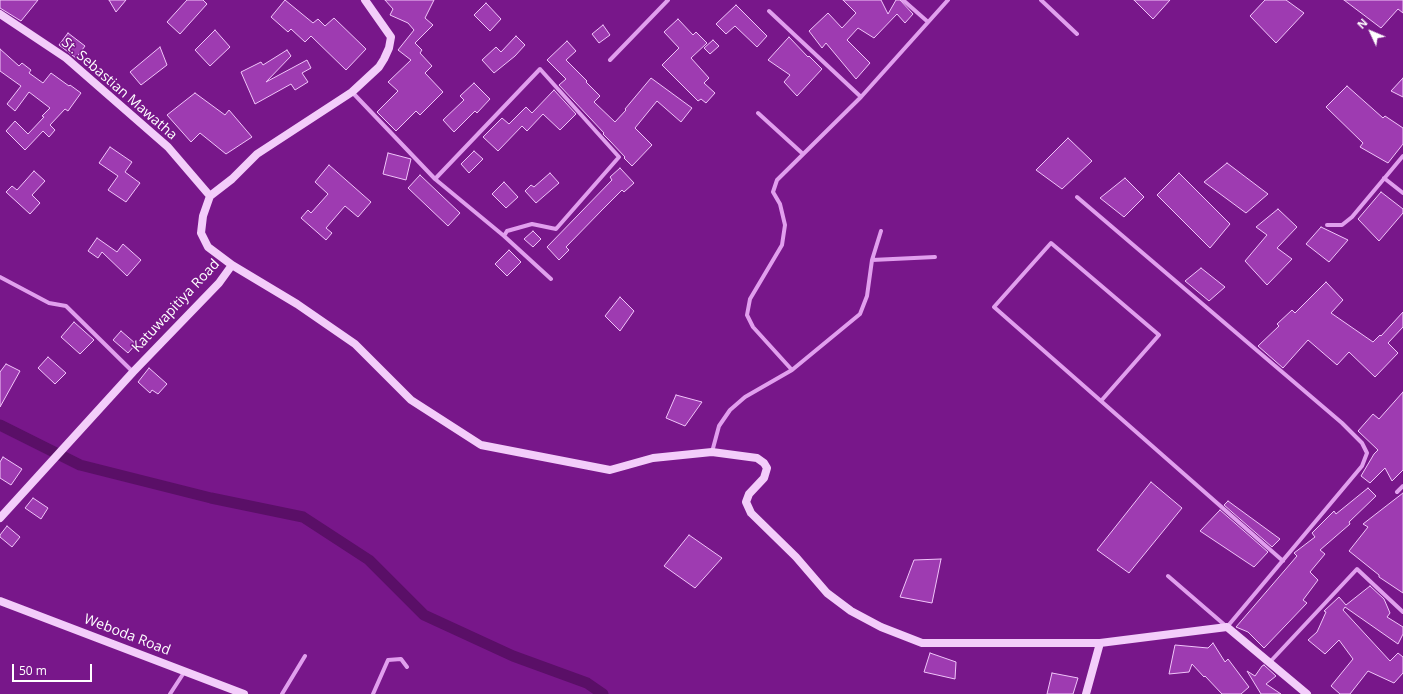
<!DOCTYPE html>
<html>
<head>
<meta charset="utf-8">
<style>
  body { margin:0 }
  #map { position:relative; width:1403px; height:694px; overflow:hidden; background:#78178a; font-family:"Open Sans",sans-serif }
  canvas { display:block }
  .north { position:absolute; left:1351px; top:12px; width:40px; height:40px; -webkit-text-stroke:3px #78178a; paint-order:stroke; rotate:314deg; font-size:11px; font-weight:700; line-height:16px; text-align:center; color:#fff }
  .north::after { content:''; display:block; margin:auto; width:14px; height:18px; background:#fff; clip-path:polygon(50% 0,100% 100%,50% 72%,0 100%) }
  .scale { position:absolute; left:12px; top:664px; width:80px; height:18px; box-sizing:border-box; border:2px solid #fff; border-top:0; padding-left:5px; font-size:12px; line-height:14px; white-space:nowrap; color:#fff; -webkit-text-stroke:3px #78178a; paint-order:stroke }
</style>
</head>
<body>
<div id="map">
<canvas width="1403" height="694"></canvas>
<div class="north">N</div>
<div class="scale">50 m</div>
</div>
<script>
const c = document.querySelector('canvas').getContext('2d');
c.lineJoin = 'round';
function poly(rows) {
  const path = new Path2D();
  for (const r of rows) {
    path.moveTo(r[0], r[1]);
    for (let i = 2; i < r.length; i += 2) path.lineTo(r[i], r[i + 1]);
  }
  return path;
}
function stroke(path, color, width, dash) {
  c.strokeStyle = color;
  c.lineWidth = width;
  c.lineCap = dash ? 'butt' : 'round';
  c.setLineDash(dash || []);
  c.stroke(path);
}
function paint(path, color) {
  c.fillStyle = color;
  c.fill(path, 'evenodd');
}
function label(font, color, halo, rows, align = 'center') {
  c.font = font + ' "Open Sans",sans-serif';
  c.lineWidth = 3;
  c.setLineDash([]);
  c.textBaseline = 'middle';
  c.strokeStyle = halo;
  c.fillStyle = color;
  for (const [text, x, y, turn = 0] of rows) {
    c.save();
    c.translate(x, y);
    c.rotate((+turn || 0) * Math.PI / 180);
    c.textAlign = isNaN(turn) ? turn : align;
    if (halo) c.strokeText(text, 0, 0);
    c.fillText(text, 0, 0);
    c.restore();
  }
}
stroke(poly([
  [0,425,80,465,211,498,303,517,369,560,424,615,513,656,587,683,603,694]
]), '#5a0f67', 11);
const building = poly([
  [0,0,38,0,21,21,0,8,0,0],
  [109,0,126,0,116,12,109,0],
  [187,0,203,0,207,4,180,34,167,22,187,0],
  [285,0,313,23,318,19,325,26,334,18,366,49,346,70,311,36,305,42,291,29,288,32,271,17,285,0],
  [385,0,434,0,425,18,433,25,415,43,422,50,420,53,432,66,425,73,443,92,420,115,416,111,396,131,377,112,398,91,388,82,411,60,398,50,414,30,408,23,390,15,393,9,385,0],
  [843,0,881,0,888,14,896,0,900,0,913,14,905,23,897,14,874,38,858,28,847,40,870,63,856,79,826,43,822,48,809,31,828,13,842,28,856,13,843,0],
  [1134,0,1170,0,1153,19,1134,0],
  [1265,0,1286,0,1304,13,1276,43,1250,16,1265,0],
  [1344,0,1403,0,1403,13,1398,9,1381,28,1344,0],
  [486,3,501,19,490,31,474,15,486,3],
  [736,5,767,36,757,47,735,26,726,34,716,24,736,5],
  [678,19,693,35,696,32,707,43,691,58,709,78,704,83,715,93,706,103,701,99,698,101,662,65,679,48,664,32,678,19],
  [603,25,610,35,599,43,592,34,603,25],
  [215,30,230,47,210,66,195,50,215,30],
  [68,33,85,46,76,58,59,45,68,33],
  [516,36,525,45,515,56,494,73,482,60,496,47,501,52,516,36],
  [789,37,808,57,809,56,822,69,797,96,784,82,790,75,768,60,789,37],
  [713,40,719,46,710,54,704,48,713,40],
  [567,41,576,51,566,60,587,81,586,82,600,96,594,102,615,122,626,110,625,109,651,78,692,108,681,122,657,101,635,128,652,145,632,166,624,158,625,157,610,141,603,134,604,133,559,85,566,79,547,60,567,41],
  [160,47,167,65,141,85,130,72,160,47],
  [0,49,19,66,22,63,31,70,29,73,43,83,51,73,69,86,70,85,81,93,68,111,65,109,50,125,55,130,49,137,43,131,25,150,6,131,15,121,28,134,44,117,42,116,50,108,29,92,15,111,7,104,21,86,0,71,0,49],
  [287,50,291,56,266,82,307,60,311,68,302,73,308,82,295,90,291,84,255,104,241,72,261,62,263,65,287,50],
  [1403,78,1403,97,1391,91,1403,78],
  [474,83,490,99,477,113,475,111,454,132,443,120,464,100,460,96,474,83],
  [1347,86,1383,118,1385,116,1403,128,1403,144,1388,163,1360,147,1363,143,1326,107,1347,86],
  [554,90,576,114,560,130,543,114,527,131,522,126,498,151,483,137,502,118,509,124,526,107,532,113,554,90],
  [195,93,225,115,229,110,252,137,226,154,200,133,191,142,167,115,195,93],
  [1068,138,1092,161,1062,189,1036,170,1068,138],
  [110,147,132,162,125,172,140,183,126,202,108,190,118,176,99,163,110,147],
  [474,151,483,159,469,173,461,164,474,151],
  [388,153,411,159,406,180,383,174,388,153],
  [1227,163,1268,194,1246,213,1204,182,1227,163],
  [329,165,371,202,358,217,345,206,326,228,332,233,326,240,301,218,308,210,311,213,328,194,315,182,329,165],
  [620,168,634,183,624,192,622,190,602,210,566,247,569,250,559,260,547,247,612,180,610,177,620,168],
  [34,171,45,181,32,195,40,203,30,214,6,192,12,186,17,190,34,171],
  [550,173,559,183,536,203,525,191,531,185,534,187,550,173],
  [1179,173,1230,224,1210,248,1157,195,1179,173],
  [420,175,460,213,448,226,408,188,420,175],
  [1125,178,1144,197,1124,217,1100,198,1125,178],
  [504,182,518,197,506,208,492,194,504,182],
  [1381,192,1403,209,1403,213,1379,241,1358,219,1381,192],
  [1278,209,1297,227,1277,248,1292,259,1267,285,1245,261,1267,235,1256,227,1278,209],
  [1321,227,1348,240,1329,262,1306,244,1321,227],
  [533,231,541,239,533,247,524,239,533,231],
  [97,238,117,252,123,244,141,260,127,276,102,252,98,258,88,251,97,238],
  [509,250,521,262,507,276,495,264,509,250],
  [1201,268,1225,287,1209,301,1185,281,1201,268],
  [1326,282,1343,300,1331,313,1373,342,1380,335,1381,336,1403,312,1403,327,1388,343,1398,353,1375,377,1349,352,1337,365,1308,340,1283,368,1258,346,1279,326,1277,324,1292,310,1295,313,1326,282],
  [620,297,634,311,620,331,605,316,620,297],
  [74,322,94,340,80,354,61,337,74,322],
  [121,331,136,344,128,353,113,340,121,331],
  [48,357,66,373,55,384,38,368,48,357],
  [6,364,20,371,0,407,0,372,6,364],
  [149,368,167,384,158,394,152,390,150,393,138,382,149,368],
  [1403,392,1403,470,1392,481,1385,468,1370,483,1361,476,1374,454,1378,450,1358,431,1373,414,1379,419,1403,392],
  [676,395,702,402,685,426,666,418,676,395],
  [3,457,22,469,11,485,0,478,0,462,3,457],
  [1151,482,1182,508,1129,573,1097,550,1151,482],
  [1368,488,1376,496,1349,522,1350,524,1320,550,1325,554,1310,572,1318,580,1303,600,1307,603,1286,625,1264,648,1248,632,1236,627,1297,556,1294,553,1315,537,1312,533,1334,511,1336,514,1368,488],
  [1403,493,1403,593,1379,577,1379,575,1349,551,1368,527,1363,524,1403,493],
  [33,498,48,508,41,519,25,508,33,498],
  [1228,501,1280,539,1272,547,1224,505,1228,501],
  [1220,510,1268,552,1254,567,1200,531,1220,510],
  [7,526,20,537,12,547,0,537,0,535,7,526],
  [689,535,722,558,695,588,664,566,689,535],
  [941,559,932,603,900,597,914,560,941,559],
  [1370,586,1384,599,1390,613,1387,617,1403,627,1403,634,1398,644,1345,607,1343,610,1390,661,1398,653,1403,657,1403,673,1394,683,1368,671,1350,694,1340,694,1331,686,1353,659,1339,640,1325,654,1308,640,1317,632,1326,612,1324,611,1339,597,1346,605,1370,586],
  [1213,643,1225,662,1228,659,1249,687,1241,694,1222,694,1205,676,1204,677,1192,664,1189,672,1169,674,1175,645,1208,648,1213,643],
  [930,653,956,662,955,679,924,672,930,653],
  [1264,665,1276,676,1266,684,1281,694,1261,694,1247,671,1255,676,1262,666,1264,665],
  [1052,673,1078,678,1073,694,1047,694,1052,673]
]);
paint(building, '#9e3bb1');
stroke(building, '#f1c5fa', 1);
stroke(poly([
  [903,0,928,22],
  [1041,0,1077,34],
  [769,11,861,97],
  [610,60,668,0],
  [352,92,435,179,504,236],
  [758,113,803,154],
  [1384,178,1403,193],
  [435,179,540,69,619,157,556,229,532,224,507,231,504,236,551,279],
  [1077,197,1342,423,1362,443,1367,453,1362,466,1227,627,1168,576],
  [1327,225,1342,225,1352,217,1403,156],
  [872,260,935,257],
  [0,277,49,303,66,306,133,372],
  [792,370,753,327,747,315,750,299,782,245,785,225,780,204,773,192,777,180,861,97,948,0],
  [1101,401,1159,335,1051,243,994,307,1283,561],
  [712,452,719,426,730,410,745,397,792,370,860,314,867,296,872,260,881,231],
  [1397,492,1403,486],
  [1269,663,1357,569,1403,612],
  [170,694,185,671],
  [282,694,305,656],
  [373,694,388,660,401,659,407,667]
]), '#e19fee', 4);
stroke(poly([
  [365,0,391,37,389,48,384,59,379,67,352,92,257,154,232,179,210,196,203,216,201,233,208,247,232,265,297,304,355,344,411,400,481,445,610,470,653,458,712,452,757,458,764,463,767,468,764,478,749,494,746,502,751,513,796,557,827,593,851,611,881,627,922,643,1100,643,1227,627,1307,694],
  [0,14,66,58,168,147,210,196],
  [0,518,133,372,219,283,232,265],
  [0,601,244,694],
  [1086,694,1100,643]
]), '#f3cdfa', 8);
label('14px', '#fff', '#78178a', [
  ["St. Sebastian Mawatha",119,89,41],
  ["Katuwapitiya Road",176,306,-47],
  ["Weboda Road",127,635,21]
]);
</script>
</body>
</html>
